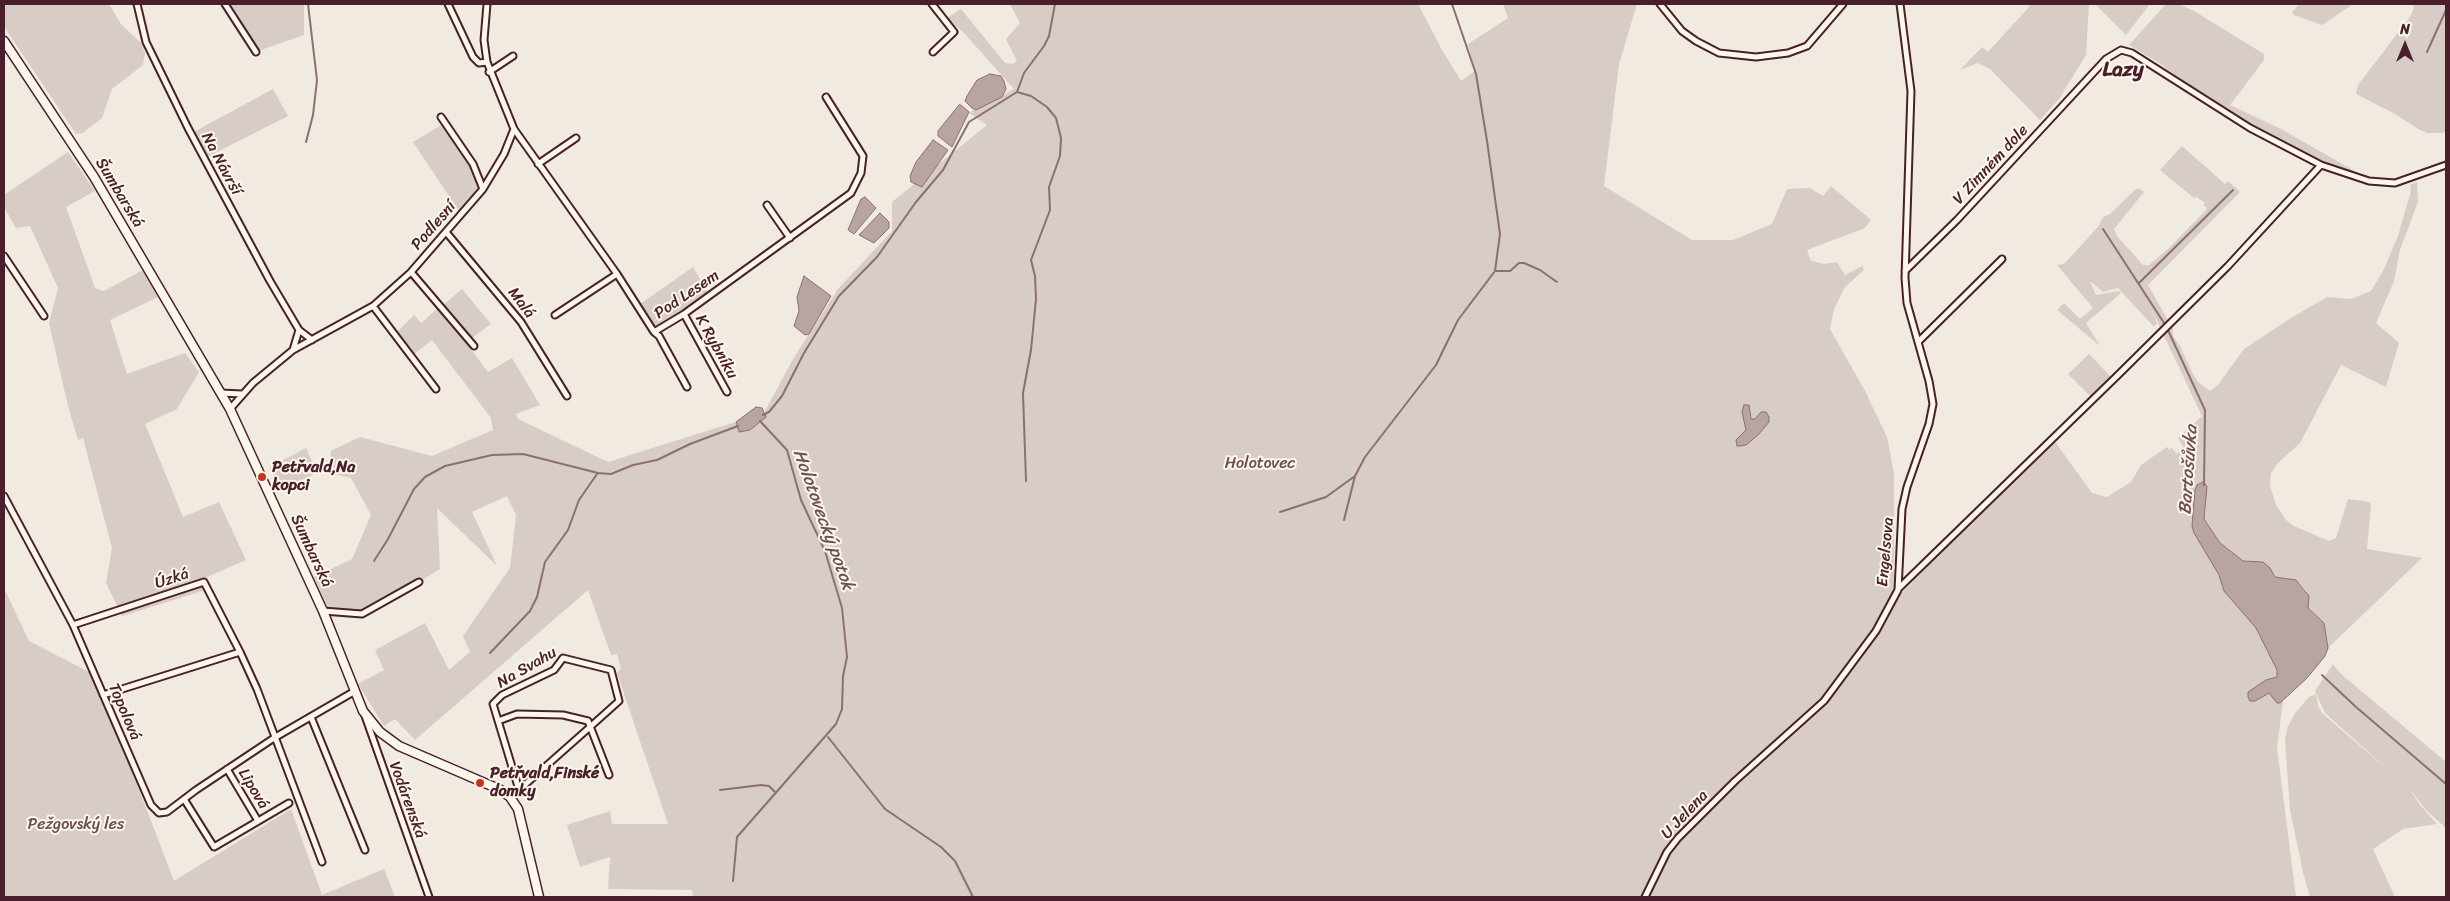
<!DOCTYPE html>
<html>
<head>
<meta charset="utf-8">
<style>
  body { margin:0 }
  #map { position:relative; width:2450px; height:901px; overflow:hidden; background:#f0eae0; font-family:Sriracha,sans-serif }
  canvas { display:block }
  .frame { position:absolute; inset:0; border:5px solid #4a1f2b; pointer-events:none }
  .north { position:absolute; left:2380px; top:20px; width:50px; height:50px; -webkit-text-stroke:4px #fbf7ec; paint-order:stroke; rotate:0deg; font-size:14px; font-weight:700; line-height:20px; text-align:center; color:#4a1f2b }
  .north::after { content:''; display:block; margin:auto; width:18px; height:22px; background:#4a1f2b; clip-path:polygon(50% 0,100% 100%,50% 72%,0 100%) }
</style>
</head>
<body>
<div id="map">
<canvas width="2450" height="901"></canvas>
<div class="frame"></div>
<div class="north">N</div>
</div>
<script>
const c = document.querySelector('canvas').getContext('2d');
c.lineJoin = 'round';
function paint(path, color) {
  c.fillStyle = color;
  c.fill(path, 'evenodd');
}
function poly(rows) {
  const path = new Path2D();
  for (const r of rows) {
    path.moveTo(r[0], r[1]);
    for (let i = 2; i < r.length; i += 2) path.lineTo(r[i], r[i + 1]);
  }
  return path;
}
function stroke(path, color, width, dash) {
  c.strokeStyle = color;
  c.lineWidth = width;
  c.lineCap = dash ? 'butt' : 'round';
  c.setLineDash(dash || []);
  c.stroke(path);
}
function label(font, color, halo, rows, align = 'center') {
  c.font = font + ' Sriracha,sans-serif';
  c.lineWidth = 4;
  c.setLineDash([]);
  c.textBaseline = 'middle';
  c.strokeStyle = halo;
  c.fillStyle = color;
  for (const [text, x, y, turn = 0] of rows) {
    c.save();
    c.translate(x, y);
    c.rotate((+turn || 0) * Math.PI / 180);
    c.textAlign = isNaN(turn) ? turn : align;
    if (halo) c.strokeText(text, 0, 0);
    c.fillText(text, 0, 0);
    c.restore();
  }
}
paint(poly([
  [4,4,109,4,121,24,141,43,145,53,143,65,112,89,102,118,83,133,76,134,7,31,4,24],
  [231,4,304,4,304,35,258,51],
  [1010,4,1418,4,1442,50,1461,81,1475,71,1468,44,1508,18,1503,4,1637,4,1619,64,1604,186,1692,240,1733,240,1772,224,1787,189,1810,188,1823,196,1831,186,1871,220,1865,228,1807,250,1811,261,1824,264,1837,262,1845,275,1862,266,1864,270,1845,287,1834,309,1830,329,1865,391,1887,437,1894,473,1894,600,1868,642,1872,643,1895,600,2053,439,2092,493,2107,497,2131,482,2141,465,2167,447,2170,451,2171,447,2177,454,2183,446,2178,438,2202,416,2149,304,2157,323,2154,327,2118,288,2103,292,2090,281,2096,295,2119,291,2121,293,2086,323,2100,346,2057,310,2064,303,2080,319,2093,308,2057,265,2064,264,2098,227,2103,217,2110,214,2136,189,2138,188,2144,192,2114,229,2117,236,2143,265,2149,265,2169,248,2205,211,2207,208,2203,205,2205,203,2197,197,2194,198,2160,170,2182,146,2225,184,2228,181,2240,192,2148,285,2173,329,2173,336,2180,346,2193,374,2198,382,2210,391,2218,385,2244,349,2291,318,2327,297,2351,299,2371,291,2384,269,2398,236,2411,191,2410,185,2417,182,2418,202,2400,250,2394,281,2376,323,2399,343,2386,387,2341,365,2300,443,2277,464,2271,473,2270,486,2276,505,2286,520,2294,526,2329,541,2336,538,2348,499,2369,502,2371,504,2367,549,2422,558,2328,648,2324,623,2308,608,2306,590,2296,580,2275,577,2270,568,2259,561,2243,561,2220,543,2204,519,2206,505,2203,482,2199,483,2194,504,2194,533,2220,575,2224,591,2256,628,2277,670,2277,677,2266,680,2249,692,2248,697,2255,701,2269,693,2280,703,2283,701,2277,748,2296,897,693,897,692,890,608,889,610,857,580,867,567,825,610,811,612,824,668,824,617,673,621,669,617,654,611,655,588,590,415,740,395,719,384,726,358,684,384,670,375,650,425,623,449,670,470,652,463,636,510,568,516,515,507,496,472,512,497,566,437,508,440,569,361,618,331,615,314,577,352,559,371,515,351,478,330,473,331,451,360,437,432,456,493,430,491,418,432,340,413,355,397,332,414,315,421,323,439,307,488,372,512,358,540,405,516,414,518,419,608,462,764,413,793,359,838,289,892,231,892,202,987,125,969,113,1014,89,964,33,947,18,961,9,1005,63,1013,64,1017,61,1006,39,1020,23],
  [1750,410,1751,419,1755,419,1761,412,1769,422,1746,445,1736,440,1746,430],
  [2027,4,2089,4,2086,55,2059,99,2040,120,1990,69,1978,63,1960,70,1982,47,1988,52,2030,6],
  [2095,4,2150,4,2126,35],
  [2166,4,2179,4,2194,11,2264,54,2264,60,2230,105,2283,130,2358,173,2352,174,2317,162,2267,135,2215,104,2159,63,2129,45],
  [2299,4,2353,4,2322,25,2294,15,2292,13],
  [2413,4,2446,4,2446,131,2442,133,2428,133,2420,130,2395,114,2356,94,2358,85,2410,17,2414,8],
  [273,89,288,116,205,158,192,133],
  [443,124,470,167,478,185,477,189,459,211,413,142],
  [68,152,95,191,66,207,95,288,104,291,143,270,158,297,110,320,127,374,185,353,199,372,177,409,145,424,183,517,219,502,246,560,207,577,212,588,122,616,106,583,112,548,83,438,78,440,68,406,49,323,58,288,30,226,16,228,4,207,4,195],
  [693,267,709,294,661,326,653,326,640,304],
  [462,289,491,324,472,338,443,305],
  [2089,354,2111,377,2091,397,2068,374],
  [306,448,317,473,280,490,270,467],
  [4,588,29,641,95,675,174,881,291,809,322,895,384,869,395,897,4,897],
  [2333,664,2341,674,2446,762,2446,828,2427,811,2408,787,2420,805,2437,824,2403,829,2373,849,2395,897,2310,897,2303,872,2290,810,2285,739,2288,726,2296,712,2309,697,2316,694,2318,706,2323,714,2394,775,2325,713,2315,691]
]), '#d8ccc6');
const water = poly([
  [990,74,1001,76,1004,81,1006,89,1002,97,976,110,972,108,965,101,967,96,977,80,990,74],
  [959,105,961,105,969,112,952,147,938,136,938,131,959,105],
  [933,140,948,150,922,187,911,182,910,176,916,162,933,140],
  [865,197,876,208,854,234,848,230,861,199,865,197],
  [880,213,889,222,889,228,874,243,859,235,880,213],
  [804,276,831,296,809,334,805,335,794,326,799,311,797,297,804,276],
  [1744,405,1749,405,1751,419,1755,419,1761,412,1766,412,1769,417,1769,422,1758,435,1746,445,1740,446,1737,446,1736,440,1746,430,1742,412,1744,405],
  [756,407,762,408,766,417,750,430,739,432,736,422,756,407],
  [2203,482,2207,486,2204,519,2220,543,2243,561,2263,562,2270,568,2275,577,2296,580,2309,596,2308,608,2324,623,2328,648,2325,656,2307,678,2280,703,2277,703,2269,693,2255,701,2250,701,2248,697,2248,692,2266,680,2277,677,2277,670,2256,628,2224,591,2219,575,2194,533,2192,526,2195,490,2197,485,2203,482]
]);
paint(water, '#b8a4a2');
stroke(water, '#8c6f72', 1);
stroke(poly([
  [2427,52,2446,10],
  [1017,92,1031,96,1047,107,1056,118,1061,138,1060,156,1049,187,1050,210,1031,260,1035,276,1036,299,1031,350,1023,393,1026,481],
  [306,142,313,115,317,80,308,4],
  [2103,229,2164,323],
  [1495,271,1510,271,1519,263,1524,263,1540,270,1557,282],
  [2139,283,2233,190],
  [2167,328,2205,410,2204,485],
  [763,415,769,412,782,396,804,353,839,296,877,257,916,202,943,170,969,122,1017,92,1024,73,1044,46,1049,36,1055,4],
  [1280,512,1326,497,1355,476],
  [1344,520,1355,476,1365,457,1436,365,1458,320,1495,271,1500,234,1487,141,1476,74,1452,4],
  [374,561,388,539,414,489,425,477,445,466,492,455,523,454,598,473,611,474,633,465,657,460,690,444,738,426],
  [490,653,530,611,537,597,545,562,568,530,579,500,597,474],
  [2322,675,2356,707,2446,784],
  [828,737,885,809,941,847,955,861,973,897],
  [720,790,761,785,769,786,776,793],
  [733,881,737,837,836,724,842,709,843,676,847,657,842,608,825,551,801,500,787,450,760,421]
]), '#8c6f72', 2);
const street = poly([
  [137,4,146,42,188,128,270,281,299,330,293,350],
  [225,4,256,52],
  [448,4,473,57,479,63,487,62],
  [932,4,954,32,933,52],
  [1660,4,1682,31,1696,41,1719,53,1756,57,1788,53,1807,46,1843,4],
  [489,72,513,56],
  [441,117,473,164,483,189],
  [514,129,617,274,654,332,684,314,851,193,861,173,863,156,826,97],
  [538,164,576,138],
  [767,205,790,238],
  [446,232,521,322,567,396],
  [4,256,44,316],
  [1905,271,1957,220,2106,59,2121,50,2132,53,2250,128,2321,165,2369,181,2395,183,2446,165],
  [411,272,474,346],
  [373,306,436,389],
  [684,314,727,392],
  [555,315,617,274],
  [299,330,312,340],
  [654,332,659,336,687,387],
  [1918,342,2002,259],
  [221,393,242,394],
  [230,409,253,383,293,350,373,306,411,272,483,189,504,154,514,129,487,62,484,40,487,4],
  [4,496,73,625,151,805,159,813,167,812,196,790,274,738,355,691],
  [1898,589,2118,375,2228,266,2321,165],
  [323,611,362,614,419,582],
  [73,625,204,582,240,652],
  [103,695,240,652,257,689,322,862],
  [365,716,429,897],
  [311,717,365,850],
  [498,721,517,714,563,715,588,721,609,775],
  [227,769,258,821],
  [510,797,519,790,590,727,619,701,611,670,563,658,554,670,502,695,493,704,519,790],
  [184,799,214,847,289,803],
  [1645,897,1667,852,1678,838,1735,781,1824,701,1876,631,1898,590,1902,509,1907,487,1929,424,1933,404,1929,381,1907,303,1905,278,1911,91,1900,4]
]);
const secondary = poly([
  [4,41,94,177,230,409,323,611,363,711,380,732,399,746,501,790,510,797,518,809,539,897]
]);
stroke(street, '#4a1f2b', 9);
stroke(secondary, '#4a1f2b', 11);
stroke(street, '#fbf7ec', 5);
stroke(secondary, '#fbf7ec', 8);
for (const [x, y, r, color] of [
  [262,477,5,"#c8321e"],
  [480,783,5,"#c8321e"]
]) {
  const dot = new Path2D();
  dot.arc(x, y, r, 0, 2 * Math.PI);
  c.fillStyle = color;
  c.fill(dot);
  stroke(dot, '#fbf7ec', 2);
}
label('16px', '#4a1f2b', '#fbf7ec', [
  ["Na Návrší",221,164,62],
  ["V Zimném dole",1991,165,-47],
  ["Šumbarská",119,193,59],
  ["Podlesní",434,226,-49],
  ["Pod Lesem",687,295,-34],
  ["Malá",521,303,53],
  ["K Rybníku",716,347,61],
  ["Šumbarská",311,551,65],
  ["Engelsova",1886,552,-85],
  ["Úzká",172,579,-18],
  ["Na Svahu",527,668,-30],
  ["Topolová",124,712,67],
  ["Lipová",253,789,59],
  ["Vodárenská",407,800,70],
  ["U Jelena",1685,815,-47]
]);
label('16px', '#6e4a52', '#fbf7ec', [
  ["Holotovec",1260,464],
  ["Pežgovský les",76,825]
]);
label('bold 16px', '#4a1f2b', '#fbf7ec', [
  ["Petřvald,Na",272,468],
  ["kopci",272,486],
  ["Petřvald,Finské",490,774],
  ["domky",490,792]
], 'left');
label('italic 18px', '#704e55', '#fbf7ec', [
  ["Bartošůvka",2189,470,-86],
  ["Holotovecký potok",823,520,70]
]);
label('bold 21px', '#4a1f2b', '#fbf7ec', [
  ["Lazy",2123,71]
]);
</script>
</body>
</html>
